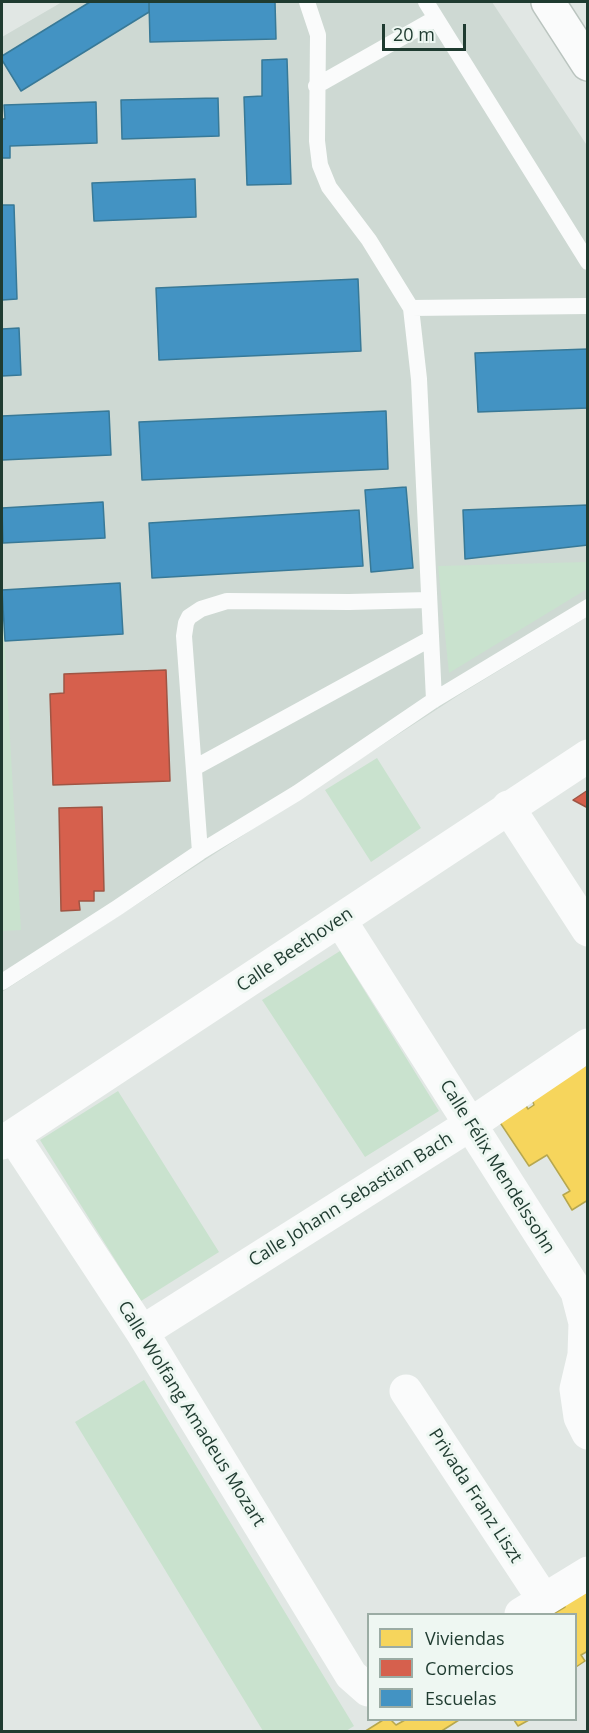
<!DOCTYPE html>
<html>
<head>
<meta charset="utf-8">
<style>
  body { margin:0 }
  #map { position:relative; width:589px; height:1733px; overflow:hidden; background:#e1e7e4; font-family:"Open Sans",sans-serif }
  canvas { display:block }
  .frame { position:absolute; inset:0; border:3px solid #1f3b30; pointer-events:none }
  .legend { position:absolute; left:367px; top:1613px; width:210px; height:108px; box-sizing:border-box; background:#eef7f2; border:2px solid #9baca4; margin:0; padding:8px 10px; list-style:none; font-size:18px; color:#1f3b30 }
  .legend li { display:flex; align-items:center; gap:12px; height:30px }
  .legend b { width:30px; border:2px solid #9baca4 }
  .scale { position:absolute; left:382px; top:24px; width:84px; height:27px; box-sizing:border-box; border:3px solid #1f3b30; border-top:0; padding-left:8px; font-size:18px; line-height:21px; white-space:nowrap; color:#1f3b30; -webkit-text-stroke:4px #eef7f2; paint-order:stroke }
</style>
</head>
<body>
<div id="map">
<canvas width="589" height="1733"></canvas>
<div class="frame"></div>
<ul class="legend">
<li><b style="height:16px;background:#f6d55c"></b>Viviendas</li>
<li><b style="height:16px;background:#d6604d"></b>Comercios</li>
<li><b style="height:16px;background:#4393c3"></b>Escuelas</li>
</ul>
<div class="scale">20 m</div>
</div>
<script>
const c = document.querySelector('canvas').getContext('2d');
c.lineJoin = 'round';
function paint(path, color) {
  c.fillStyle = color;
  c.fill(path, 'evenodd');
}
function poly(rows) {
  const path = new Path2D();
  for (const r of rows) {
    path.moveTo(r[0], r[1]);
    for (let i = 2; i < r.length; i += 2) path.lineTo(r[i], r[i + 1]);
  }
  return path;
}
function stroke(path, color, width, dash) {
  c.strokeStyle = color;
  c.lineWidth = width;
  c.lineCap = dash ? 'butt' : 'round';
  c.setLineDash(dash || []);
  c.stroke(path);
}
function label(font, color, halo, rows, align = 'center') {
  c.font = font + ' "Open Sans",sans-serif';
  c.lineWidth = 6;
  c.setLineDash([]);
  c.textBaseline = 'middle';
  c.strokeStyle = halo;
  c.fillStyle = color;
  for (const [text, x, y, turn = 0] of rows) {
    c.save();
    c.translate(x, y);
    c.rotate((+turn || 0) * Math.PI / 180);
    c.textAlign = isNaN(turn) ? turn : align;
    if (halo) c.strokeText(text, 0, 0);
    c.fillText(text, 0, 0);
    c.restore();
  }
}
paint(poly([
  [62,2,492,2,588,147,587,617,462,693,2,992,2,37]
]), '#ced9d3');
paint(poly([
  [587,562,587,589,449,673,438,566],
  [2,599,21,930,2,931],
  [377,758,421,828,371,862,325,790],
  [340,951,439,1111,365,1157,262,1000],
  [118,1091,219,1252,141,1301,40,1140],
  [144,1380,354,1726,346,1731,263,1731,75,1422]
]), '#c9e2ce');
const homes = poly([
  [588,1064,588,1200,572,1210,563,1195,570,1191,547,1155,529,1166,499,1121,525,1104,528,1109,534,1105,532,1099,588,1064],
  [588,1580,588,1651,581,1655,585,1661,576,1667,576,1614,553,1614,565,1607,559,1597,588,1580],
  [383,1720,391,1720,396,1725,405,1720,459,1720,440,1732,364,1732,383,1720],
  [514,1720,529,1720,518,1726,514,1720]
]);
paint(homes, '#f6d55c');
stroke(homes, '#b6a74f', 1.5);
const shops = poly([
  [166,670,170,781,53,785,50,694,64,693,64,674,166,670],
  [588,790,588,808,573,800,588,790],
  [102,807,104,891,94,891,94,901,79,901,80,910,61,911,59,808,102,807]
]);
paint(shops, '#d6604d');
stroke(shops, '#9f5544', 1.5);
const schools = poly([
  [90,2,149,2,149,12,21,91,2,60,2,56,90,2],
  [149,2,275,2,276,39,150,42,149,2],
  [287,59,291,184,247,185,244,97,262,96,262,60,287,59],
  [218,98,219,136,122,139,121,100,218,98],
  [96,102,97,143,10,146,10,158,2,158,2,119,5,119,4,105,96,102],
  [195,179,196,217,94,221,92,183,195,179],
  [2,205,14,205,17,299,2,300,2,205],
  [358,279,361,351,159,360,156,288,358,279],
  [19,328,21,375,2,376,2,329,19,328],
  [588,349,588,408,478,412,475,353,588,349],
  [109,411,111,455,2,460,2,416,109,411],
  [386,411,388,469,142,480,139,422,386,411],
  [406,487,413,568,371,572,365,490,406,487],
  [103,502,105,538,3,543,2,508,103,502],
  [588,505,588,545,465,559,463,510,588,505],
  [359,510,363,566,152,578,149,523,359,510],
  [120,583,123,634,5,641,2,590,120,583]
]);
paint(schools, '#4393c3');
stroke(schools, '#387997', 1.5);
const secondary = poly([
  [548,2,588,64]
]);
stroke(secondary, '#bac4bf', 36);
stroke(poly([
  [307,2,318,35,317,141,320,165,329,187,369,240,411,308,419,379,434,700],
  [426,2,588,262],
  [316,86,436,18],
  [411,308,588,306],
  [194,768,430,639],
  [200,852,184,636,186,623,189,617,201,609,227,601,349,602,429,600],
  [2,982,117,908,200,852,297,793,434,700,588,607]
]), '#fafbfb', 16);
stroke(poly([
  [508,807,588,930],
  [340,920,577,1292,585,1323,584,1355,576,1389,580,1417,588,1433],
  [13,1136,142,1332,351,1675,368,1690],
  [2,1143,588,756],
  [142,1332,471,1124,588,1045],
  [406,1391,544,1600],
  [521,1614,588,1573]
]), '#fafbfb', 33);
stroke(secondary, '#fafbfb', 33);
label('18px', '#1f3b30', '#eef7f2', [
  ["Calle Beethoven",295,950,-34],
  ["Calle Félix Mendelssohn",497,1167,58],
  ["Calle Johann Sebastian Bach",351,1200,-32],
  ["Calle Wolfang Amadeus Mozart",191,1414,58],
  ["Privada Franz Liszt",475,1496,57]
]);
</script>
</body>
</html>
